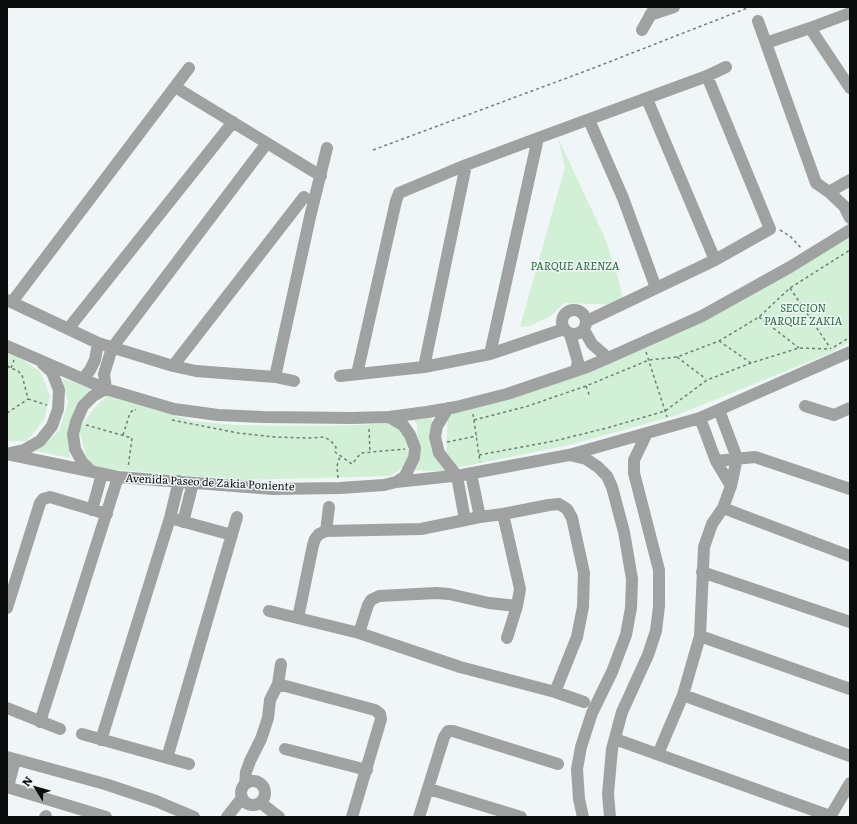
<!DOCTYPE html>
<html>
<head>
<meta charset="utf-8">
<style>
  body { margin:0 }
  #map { position:relative; width:857px; height:824px; overflow:hidden; background:#f0f6f7; font-family:Literata,serif }
  canvas { display:block }
  .frame { position:absolute; inset:0; border:8px solid #0b0d0d; pointer-events:none }
  .north { position:absolute; left:16px; top:768px; width:40px; height:40px; -webkit-text-stroke:3px #f0f6f7; paint-order:stroke; rotate:307deg; font-size:11px; font-weight:700; line-height:16px; text-align:center; color:#0b0d0d }
  .north::after { content:''; display:block; margin:auto; width:14px; height:18px; background:#0b0d0d; clip-path:polygon(50% 0,100% 100%,50% 72%,0 100%) }
</style>
</head>
<body>
<div id="map">
<canvas width="857" height="824"></canvas>
<div class="frame"></div>
<div class="north">N</div>
</div>
<script>
const c = document.querySelector('canvas').getContext('2d');
c.lineJoin = 'round';
function paint(path, color) {
  c.fillStyle = color;
  c.fill(path, 'evenodd');
}
function poly(rows) {
  const path = new Path2D();
  for (const r of rows) {
    if (r.length === 3) {
      path.moveTo(r[0] + r[2], r[1]);
      path.arc(r[0], r[1], r[2], 0, 2 * Math.PI);
      continue;
    }
    path.moveTo(r[0], r[1]);
    for (let i = 2; i < r.length; i += 2) path.lineTo(r[i], r[i + 1]);
  }
  return path;
}
function stroke(path, color, width, dash) {
  c.strokeStyle = color;
  c.lineWidth = width;
  c.lineCap = dash ? 'butt' : 'round';
  c.setLineDash(dash || []);
  c.stroke(path);
}
function label(font, color, halo, rows, align = 'center') {
  c.font = font + ' Literata,serif';
  c.lineWidth = 3;
  c.setLineDash([]);
  c.textBaseline = 'middle';
  c.strokeStyle = halo;
  c.fillStyle = color;
  for (const [text, x, y, turn = 0] of rows) {
    c.save();
    c.translate(x, y);
    c.rotate((+turn || 0) * Math.PI / 180);
    c.textAlign = isNaN(turn) ? turn : align;
    if (halo) c.strokeText(text, 0, 0);
    c.fillText(text, 0, 0);
    c.restore();
  }
}
paint(poly([
  [558,138,605,238,619,281,623,302,617,305,564,303,551,316,530,326,520,327,565,167],
  [850,230,850,342,828,354,677,415,569,445,461,467,451,465,446,456,448,414,565,378,707,320,818,253],
  [7,351,10,352,40,371,50,396,44,420,27,441,7,441],
  [62,378,91,389,77,404,69,426,68,441,70,458,36,451,59,431,68,403],
  [109,395,193,421,236,425,306,426,357,425,394,423,408,438,408,463,391,476,240,480,95,468,86,457,79,428,97,405],
  [433,412,431,427,432,448,442,465,454,472,415,470,419,464,417,425,412,418]
]), '#d1f0d6');
stroke(poly([
  [373,150,591,69,750,7],
  [780,230,791,237,801,248],
  [790,288,831,349],
  [759,317,799,348],
  [719,341,751,363],
  [834,347,850,337],
  [646,352,667,417],
  [677,357,706,379],
  [7,366,18,371,22,375,28,399],
  [11,368,14,360],
  [586,386,590,397],
  [28,399,47,405],
  [7,413,28,399],
  [473,414,480,462],
  [172,420,238,433,274,437,309,438,324,437,331,441,336,447,335,452,352,464,361,453,405,449],
  [474,420,528,406,586,386,649,360,677,357,719,341,759,317,790,288,850,250],
  [86,425,132,438,128,468],
  [369,429,370,453],
  [123,435,130,413,134,409,136,410],
  [447,442,477,436],
  [479,455,554,441,607,428,665,411,707,380,751,363,799,348,830,349],
  [338,478,337,466,340,456]
]), '#767a7b', 1.5, [3, 3]);
stroke(poly([
  [650,15,674,7],
  [758,21,816,183,829,192,844,206,850,218],
  [810,28,850,88],
  [642,30,655,7],
  [766,43,810,28,850,13],
  [175,87,321,176],
  [647,99,715,260],
  [589,120,623,198,656,288],
  [829,192,850,180],
  [7,300,98,343,173,366,196,371,275,377,294,381],
  [12,302,189,68],
  [574,322,12],
  [587,321,715,260,770,229,707,76],
  [68,329,233,122],
  [584,330,592,344,608,358],
  [570,334,578,362,576,370],
  [7,346,106,389,174,409,218,415,263,417,352,418,389,417,427,412,456,407,507,394,587,367,608,358,702,316,790,267,850,230],
  [490,354,538,138],
  [173,366,304,197],
  [424,367,466,165],
  [357,374,396,201,399,193,466,165,538,138,707,76,726,67],
  [340,376,424,367,490,354,564,329],
  [275,377,310,217,327,148],
  [83,379,90,370,95,360,98,343],
  [805,406,834,415,850,408],
  [448,408,437,426,435,437,439,453,457,476,465,520],
  [389,417,403,425,410,435,415,448,414,458,407,472,404,477,396,482],
  [700,418,716,461,731,486],
  [10,453,24,450,40,441,52,426,58,409,59,390,52,372,43,364],
  [7,454,118,477,273,489,340,488,384,485,396,482,462,475,569,455,647,433,700,418,850,352],
  [570,455,586,459,598,467,607,476,612,487,624,532,632,579,631,608,626,635,612,672,592,713,581,747,577,769,579,799,583,817],
  [716,461,755,457,850,489],
  [92,472,82,462,75,449,73,434,76,422,83,406,93,396,106,389,104,374,112,348,267,143],
  [471,474,480,517],
  [723,508,850,556],
  [92,510,102,474],
  [503,514,520,589,517,606,507,638],
  [170,518,232,535],
  [183,522,193,483],
  [326,531,329,507],
  [702,572,850,622],
  [7,608,40,503,43,499,50,497,107,514],
  [269,611,359,633,460,667,555,692,584,702],
  [298,618,313,545,315,539,319,534,326,531,421,529,480,517,503,514,549,505,559,504,567,509,572,518,584,573,583,607,577,637,555,692],
  [359,633,368,605,371,600,379,596,436,593,449,594,489,603,517,606],
  [700,636,850,689],
  [278,684,375,710,380,714,381,719,352,817],
  [683,695,850,756],
  [7,708,60,729],
  [40,722,118,477],
  [82,734,189,764],
  [615,739,830,816],
  [101,740,170,518,179,481],
  [285,749,367,770],
  [658,754,683,695,700,636,704,547,712,524,723,508,731,486,737,458,719,410],
  [7,757,105,784,156,801,194,817],
  [167,758,237,517],
  [253,793,12],
  [245,784,246,772,250,761,261,739,268,718,270,700,278,684,281,664],
  [7,787,106,817],
  [8,787,15,760],
  [429,789,521,817],
  [261,803,279,817],
  [45,817,46,816],
  [227,817,242,798],
  [419,817,444,737,448,731,453,731,558,764],
  [610,817,608,794,612,749,622,712,648,655,656,631,659,606,659,570,634,473,634,460,647,433],
  [830,817,850,783]
]), '#9fa2a1', 12);
label('italic 11px', '#206736', '#f0f6f7', [
  ["PARQUE ARENZA",575,267],
  ["SECCION",803,309],
  ["PARQUE ZAKIA",803,322]
]);
label('11px', '#0b0d0d', '#f0f6f7', [
  ["Avenida Paseo de Zakia Poniente",210,483,3]
]);
</script>
</body>
</html>
